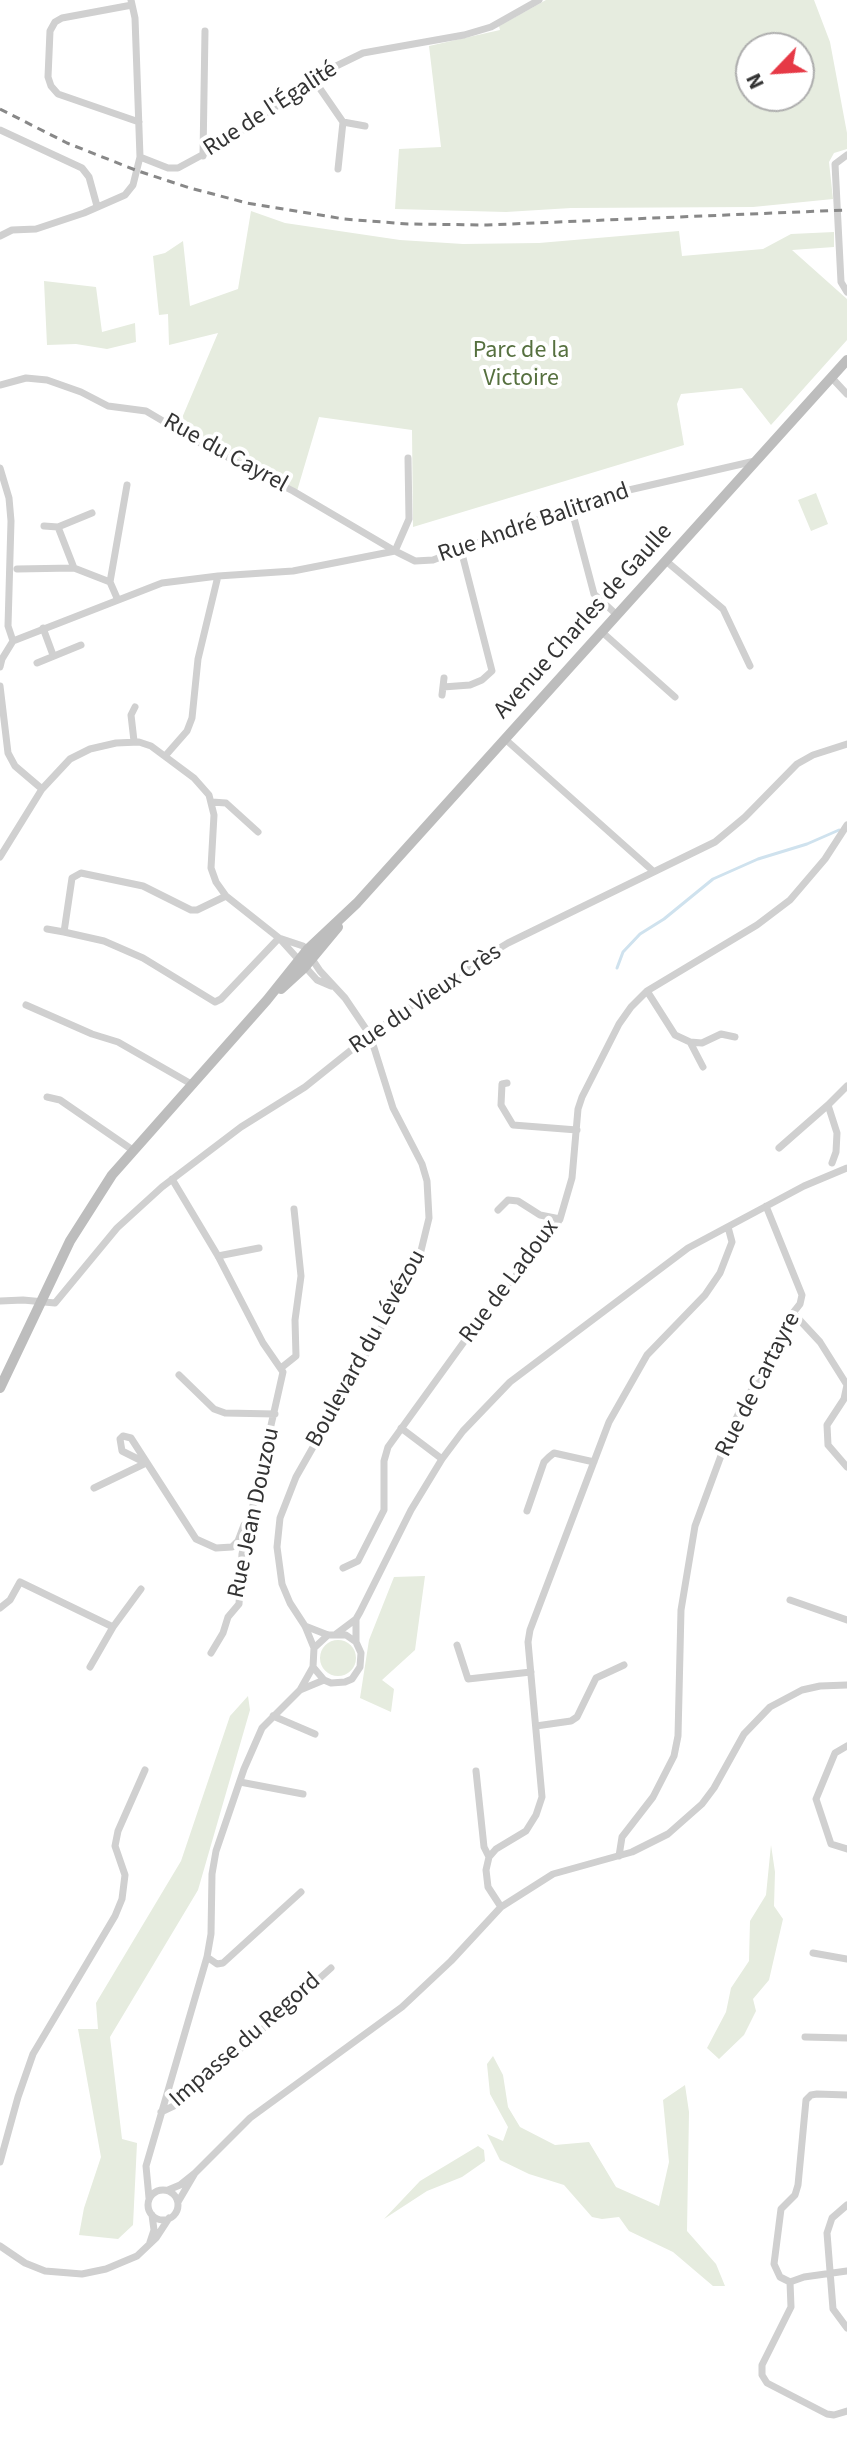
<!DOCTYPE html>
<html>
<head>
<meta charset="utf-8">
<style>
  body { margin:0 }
  #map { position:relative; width:847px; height:2457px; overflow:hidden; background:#fff; font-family:"Source Sans 3",sans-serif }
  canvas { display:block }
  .north { position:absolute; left:735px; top:32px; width:80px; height:80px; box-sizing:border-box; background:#fff; border:2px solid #adadad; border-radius:50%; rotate:245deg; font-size:22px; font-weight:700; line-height:32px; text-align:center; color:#333 }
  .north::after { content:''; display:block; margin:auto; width:28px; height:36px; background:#e63946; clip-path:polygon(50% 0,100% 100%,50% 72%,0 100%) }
</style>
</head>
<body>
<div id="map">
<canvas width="847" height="2457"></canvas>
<div class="north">N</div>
</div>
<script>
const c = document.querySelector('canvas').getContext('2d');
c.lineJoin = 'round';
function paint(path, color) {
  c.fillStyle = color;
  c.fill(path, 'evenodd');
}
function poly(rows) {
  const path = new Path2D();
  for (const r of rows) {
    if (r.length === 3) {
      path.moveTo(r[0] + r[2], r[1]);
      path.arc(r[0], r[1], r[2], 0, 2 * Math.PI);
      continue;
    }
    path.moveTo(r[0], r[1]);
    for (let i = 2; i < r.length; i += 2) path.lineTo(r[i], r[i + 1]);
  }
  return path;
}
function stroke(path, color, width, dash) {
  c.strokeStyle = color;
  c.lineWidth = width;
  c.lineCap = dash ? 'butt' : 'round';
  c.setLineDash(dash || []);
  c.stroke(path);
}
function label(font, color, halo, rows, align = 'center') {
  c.font = font + ' "Source Sans 3",sans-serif';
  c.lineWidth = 8;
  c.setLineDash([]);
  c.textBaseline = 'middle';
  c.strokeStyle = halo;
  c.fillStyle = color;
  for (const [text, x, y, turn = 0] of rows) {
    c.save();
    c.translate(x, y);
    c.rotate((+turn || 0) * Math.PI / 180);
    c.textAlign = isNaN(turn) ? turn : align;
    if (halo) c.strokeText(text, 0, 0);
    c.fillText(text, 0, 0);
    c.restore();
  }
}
paint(poly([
  [546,0,814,0,830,42,847,133,847,149,834,153,829,162,833,199,753,207,571,208,506,212,395,209,399,149,441,147,429,46,500,30,499,26],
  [751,48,799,48,799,96,751,96],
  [251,211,285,223,400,240,463,244,539,243,679,231,682,256,763,249,791,234,834,232,834,247,792,250,847,299,847,340,771,425,742,388,681,394,677,404,684,445,413,527,412,430,319,417,297,491,179,425,218,333,169,345,168,314,159,315,153,256,165,253,183,241,190,306,238,289],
  [44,281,96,287,102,332,135,323,136,342,107,349,76,344,47,345],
  [816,493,828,524,811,531,798,500],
  [425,1576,415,1650,382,1680,394,1689,391,1712,360,1698,369,1640,394,1577],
  [338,1658,18],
  [248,1696,250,1710,198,1890,110,2037,122,2139,137,2143,133,2225,118,2239,79,2235,84,2208,101,2157,78,2029,98,2029,96,2003,181,1861,230,1716],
  [771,1845,775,1872,774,1906,783,1919,769,1980,753,1999,756,2011,744,2035,719,2059,707,2048,726,2012,731,1988,749,1961,750,1921,766,1895],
  [493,2056,503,2075,508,2107,520,2127,555,2145,589,2142,616,2187,659,2206,669,2162,663,2100,685,2085,689,2112,687,2231,716,2264,725,2286,713,2286,673,2252,629,2231,619,2217,602,2219,592,2217,564,2185,529,2174,500,2160,487,2134,503,2141,508,2127,490,2094,487,2064],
  [478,2146,484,2150,485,2161,462,2177,427,2191,384,2219,420,2181]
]), '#e6ecdf');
stroke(poly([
  [617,968,623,952,640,934,664,919,713,879,758,859,807,844,839,830]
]), '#cfe2ee', 3);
stroke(poly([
  [132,5,62,18,55,22,50,31,48,77,51,86,58,94,139,122],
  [314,80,343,122,338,169],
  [343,122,365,126],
  [0,130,82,168,89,177,97,206],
  [847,155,835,164,841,282,847,292],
  [203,156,205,31],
  [140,157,168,168,178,168,226,142,328,70,363,53,464,35,491,27,539,0],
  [0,236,12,230,36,229,84,213,125,195,133,185,140,157,135,18,131,0],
  [831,377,847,394],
  [0,385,26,378,47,380,81,392,108,406,146,411,200,443,293,491,395,551,409,519,408,458],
  [0,468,9,498,11,521,8,626,13,641,2,659,0,667],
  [571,507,594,594,617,615],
  [44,526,58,527,92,513],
  [58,527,74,568],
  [666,561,723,609,750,666],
  [17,569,74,568,110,582,117,598],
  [110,582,127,485],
  [43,628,53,655],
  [602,632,675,697],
  [13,641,162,583,218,576,293,571,395,551,415,561,433,560,571,507,629,490,755,461],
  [37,663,81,645],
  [0,686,8,753,15,766,42,789],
  [443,687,470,685,482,680,492,671,461,550],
  [442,695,444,678],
  [505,739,653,871],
  [134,741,131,715,135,707],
  [166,755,187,731,192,718,198,659,218,576],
  [212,802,226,803,258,832],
  [0,857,42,789,70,759,90,749,116,743,139,742,151,746,194,778,209,795,214,815,211,868,216,882,226,896,279,938,317,980,331,986],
  [226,896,197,910,191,910,143,886,81,873,72,878,64,932,104,941,143,958,215,1002,221,999,279,938],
  [47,929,64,932],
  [279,938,303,946,307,952],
  [310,956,320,971,345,998,370,1035,393,1108,422,1164,427,1181,429,1218,418,1263,296,1477,280,1518,277,1547,282,1584,290,1603,305,1626,314,1648],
  [647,991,675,1035,690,1042,703,1067],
  [26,1005,92,1034,118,1042,193,1085],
  [690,1042,702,1043,721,1034,735,1037],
  [507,1083,502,1084,501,1105,513,1125,577,1130],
  [47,1097,60,1100,134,1151],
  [779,1148,828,1105],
  [832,1163,836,1152,837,1133,828,1105,847,1086],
  [172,1179,218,1256,263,1343,283,1372,242,1554,239,1604,228,1617,223,1633,211,1653],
  [498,1210,508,1200,518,1201,540,1215,560,1219],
  [218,1256,259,1248],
  [0,1301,23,1300,55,1303,117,1228,162,1187,241,1127,305,1087,370,1035,457,974,508,943,715,842,745,817,797,764,813,755,847,744],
  [794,1314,820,1342,847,1385,844,1399,827,1425,828,1445,847,1467],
  [281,1368,296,1356,295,1320,301,1276,294,1209],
  [179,1375,214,1409,225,1413,275,1414],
  [401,1428,442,1459],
  [146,1463,122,1451,120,1439,123,1436,131,1438,196,1539,216,1548,232,1547,238,1541,244,1525],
  [94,1488,146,1463],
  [527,1511,544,1462,549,1457,554,1453,594,1462],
  [343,1568,358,1561,384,1510,384,1461,388,1447,487,1310,550,1235,560,1219,572,1178,578,1109,582,1097,619,1024,631,1007,647,991,757,925,790,900,825,859,847,825],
  [790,1600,847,1620],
  [0,1608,10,1600,20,1582,113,1627,90,1667],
  [356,1619,356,1642],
  [305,1626,328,1635,346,1635,356,1642,361,1653,360,1667,352,1679,345,1682,331,1683,324,1680,313,1667,314,1648,328,1635],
  [113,1627,141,1589],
  [336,1634,356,1619,360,1612,411,1510,442,1459,463,1431,510,1382,688,1248,804,1186,847,1168],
  [457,1645,468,1679,531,1672],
  [300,1690,324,1680],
  [273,1716,315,1734],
  [536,1726,571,1721,577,1717,596,1678,624,1665],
  [847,1746,835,1753,816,1799,831,1844,847,1849],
  [476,1771,484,1847,489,1857],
  [240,1782,303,1794],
  [619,1856,622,1837,653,1797,674,1756,678,1736,681,1610,695,1526,729,1434,743,1404,775,1352,785,1323,800,1304,802,1295,766,1206],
  [501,1907,488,1887,486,1870,489,1857,496,1849,526,1831,536,1815,542,1797,528,1642,530,1630,609,1422,647,1355,705,1295,720,1273,732,1242,728,1227],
  [813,1953,847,1959],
  [207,1957,217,1964,223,1963,301,1892],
  [805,2037,847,2038],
  [847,2095,817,2094,811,2095,806,2100,798,2185,795,2195,781,2209,774,2264,780,2277,790,2282,804,2277,847,2271],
  [161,2112,180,2103,331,1968],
  [0,2162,18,2097,33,2054,115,1916,122,1899,125,1875,115,1846,118,1831,145,1770],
  [195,2173,250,2118,402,2007,451,1961,501,1907,553,1874,632,1852,668,1834,702,1804,714,1788,744,1734,770,1707,802,1690,820,1686,847,1685],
  [168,2190,180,2185,195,2173,178,2202],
  [163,2205,15],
  [149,2198,146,2166,207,1957,211,1934,212,1874,216,1851,244,1769,262,1728,300,1690,313,1667],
  [847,2205,832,2218,827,2233,833,2309,847,2328],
  [150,2242,154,2230,152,2215],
  [0,2246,25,2263,45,2271,82,2274,106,2269,137,2256,156,2238,169,2218],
  [790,2282,791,2307,762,2365,762,2375,767,2383,827,2414,834,2415,847,2411]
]), '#d0d0d0', 7);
stroke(poly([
  [281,989,304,968,338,927],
  [0,1388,70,1241,112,1175,267,1000,307,950,357,903,847,360]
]), '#bdbdbd', 10);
stroke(poly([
  [0,109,67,143,138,171,190,188,247,203,344,219,408,224,487,225,847,210]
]), '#888', 3, [8, 6]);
label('24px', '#333', '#fff', [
  ["Rue de l'Égalité",271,110,-33],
  ["Rue du Cayrel",225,454,29],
  ["Rue André Balitrand",534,524,-19],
  ["Avenue Charles de Gaulle",584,622,-48],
  ["Rue du Vieux Crès",426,1000,-34],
  ["Rue de Ladoux",510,1282,-53],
  ["Boulevard du Lévézou",367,1349,-61],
  ["Rue de Cartayre",759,1385,-63],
  ["Rue Jean Douzou",255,1513,-78],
  ["Impasse du Regord",246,2041,-41]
]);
label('24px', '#56703f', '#fff', [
  ["Parc de la",521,352],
  ["Victoire",521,380]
]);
</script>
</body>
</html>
